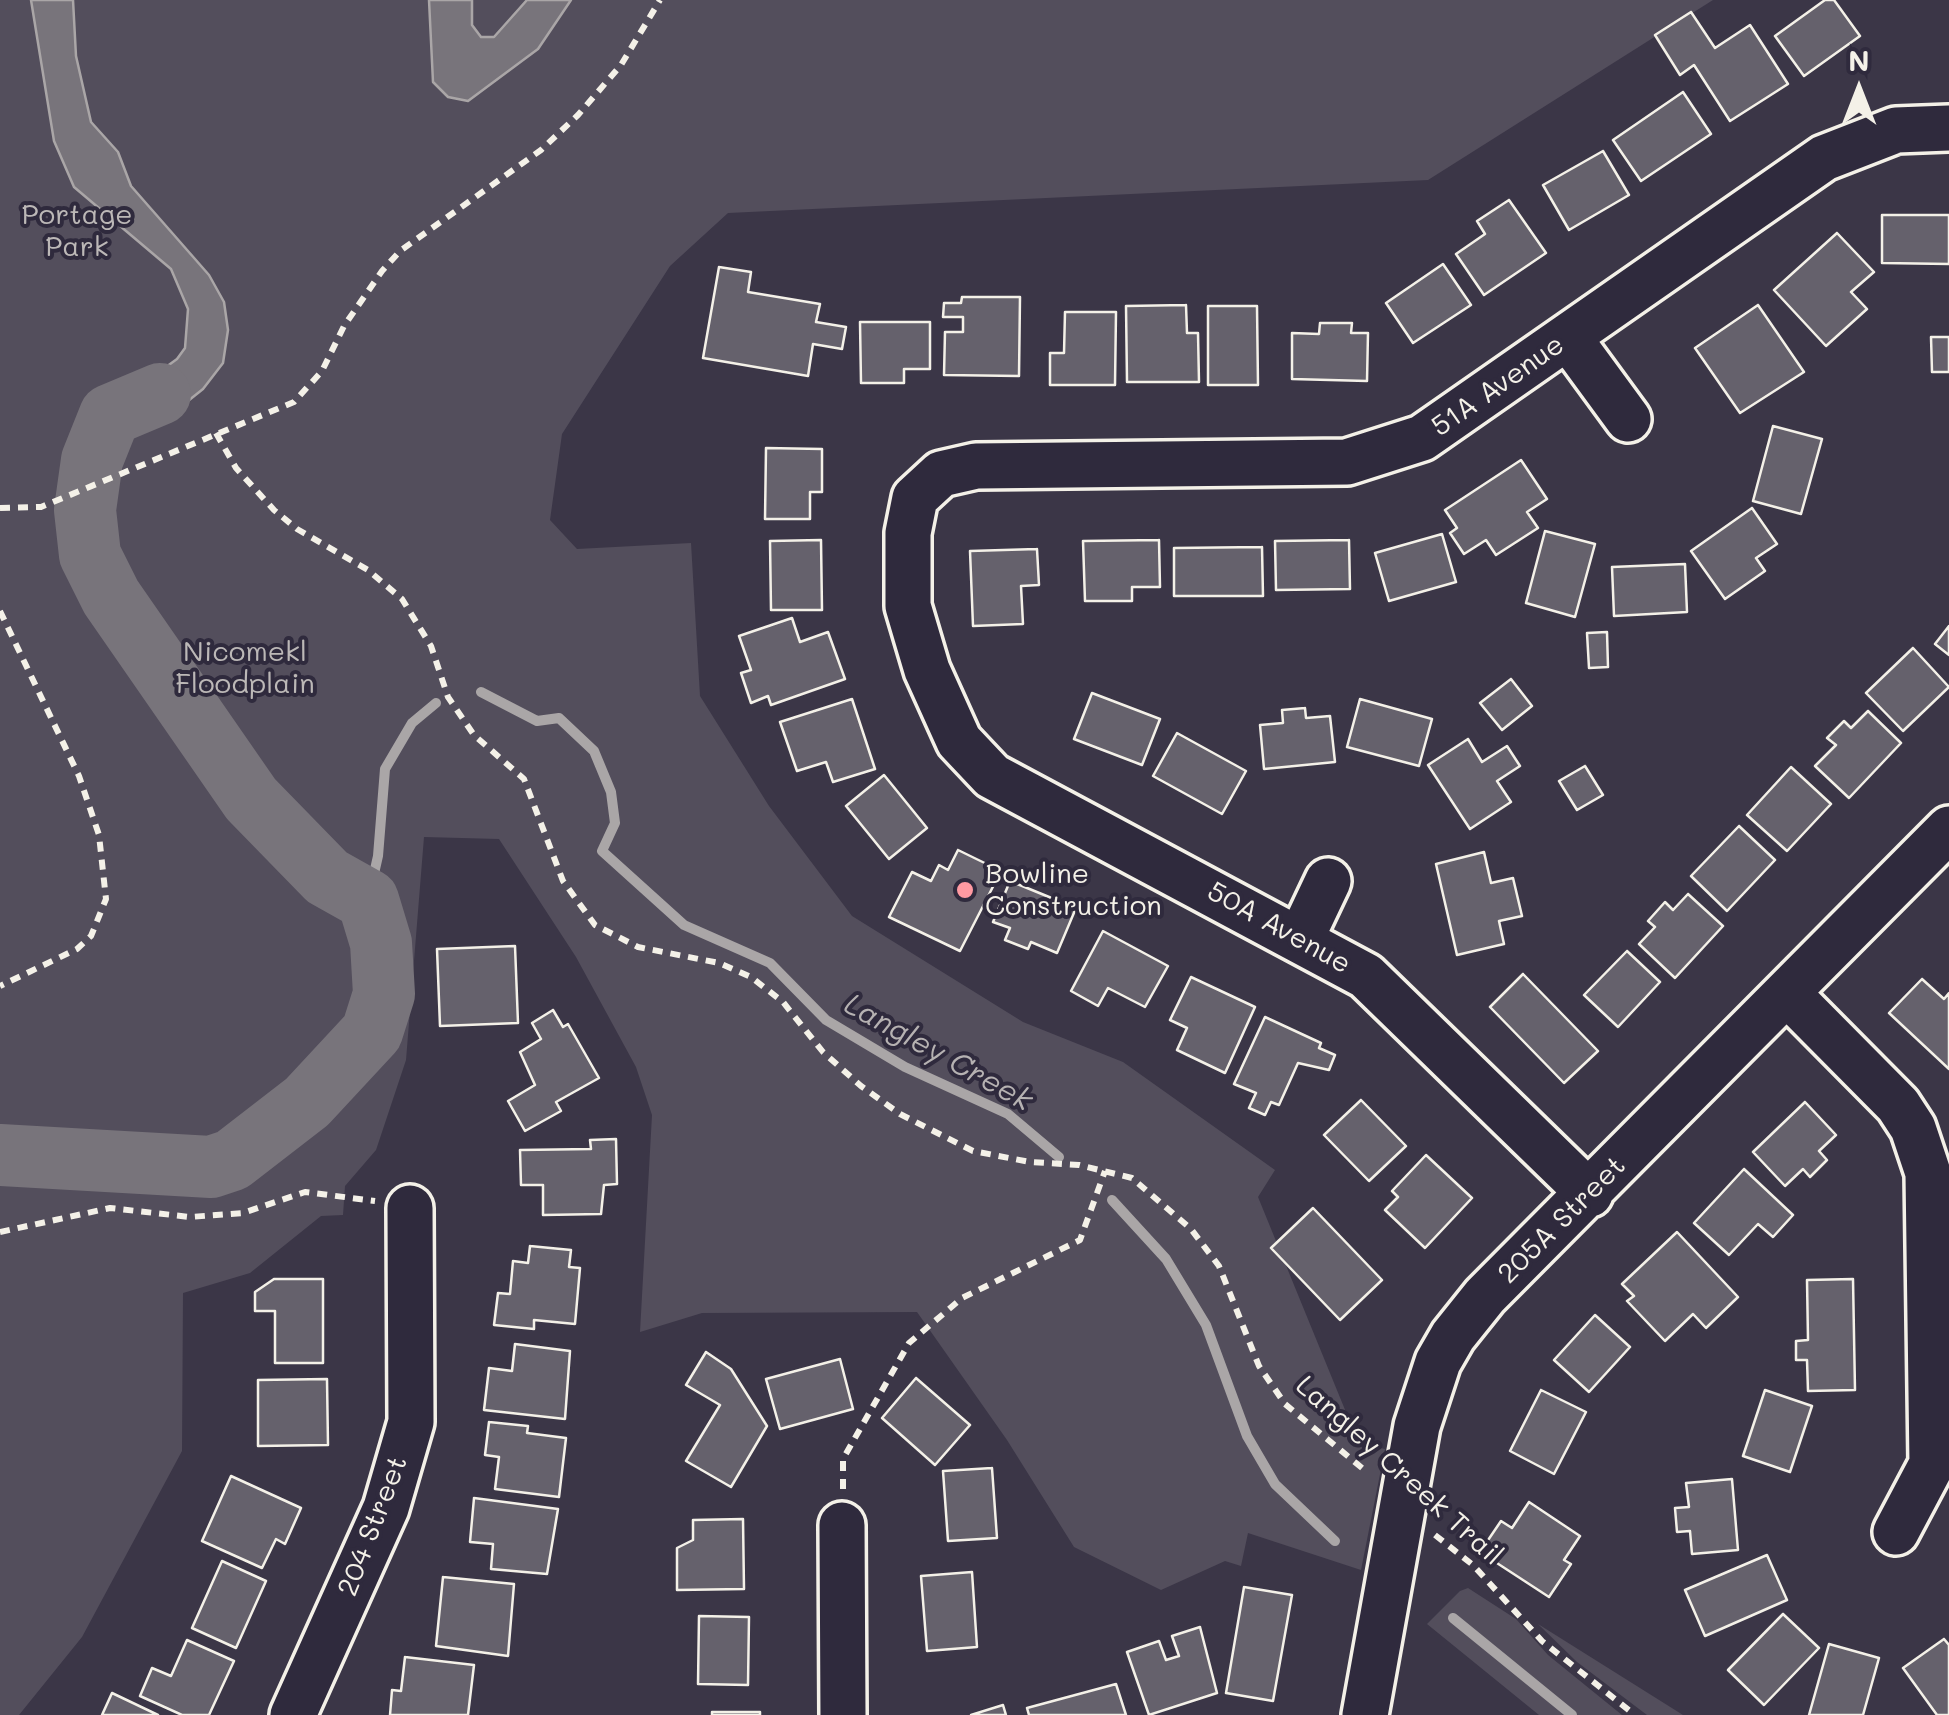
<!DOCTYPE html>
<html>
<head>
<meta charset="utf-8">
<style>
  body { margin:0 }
  #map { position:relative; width:1949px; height:1715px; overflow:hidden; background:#3b3647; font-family:Mali,sans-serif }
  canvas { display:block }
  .north { position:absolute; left:1809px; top:40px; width:100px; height:100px; -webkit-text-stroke:8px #2f2a3d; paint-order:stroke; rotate:0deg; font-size:28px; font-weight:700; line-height:40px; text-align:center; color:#f4f1e8 }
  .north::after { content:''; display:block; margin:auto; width:35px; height:45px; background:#f4f1e8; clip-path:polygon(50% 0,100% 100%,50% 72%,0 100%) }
</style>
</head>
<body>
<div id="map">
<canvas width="1949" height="1715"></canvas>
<div class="north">N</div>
</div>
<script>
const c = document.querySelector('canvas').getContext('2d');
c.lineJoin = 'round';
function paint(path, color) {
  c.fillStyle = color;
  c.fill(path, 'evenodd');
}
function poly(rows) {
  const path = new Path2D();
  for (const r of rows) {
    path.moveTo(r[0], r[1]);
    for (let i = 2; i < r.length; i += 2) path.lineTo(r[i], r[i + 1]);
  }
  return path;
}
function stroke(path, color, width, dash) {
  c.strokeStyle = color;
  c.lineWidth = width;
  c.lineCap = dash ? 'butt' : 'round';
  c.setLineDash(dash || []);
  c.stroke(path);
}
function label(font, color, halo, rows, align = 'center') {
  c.font = font + ' Mali,sans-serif';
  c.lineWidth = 8;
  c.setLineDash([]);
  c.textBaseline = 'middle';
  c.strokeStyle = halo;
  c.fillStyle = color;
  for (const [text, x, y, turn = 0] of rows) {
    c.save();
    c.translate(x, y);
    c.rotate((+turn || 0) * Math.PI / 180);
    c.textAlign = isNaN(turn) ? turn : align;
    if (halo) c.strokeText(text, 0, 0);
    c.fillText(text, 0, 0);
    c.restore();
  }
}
paint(poly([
  [0,0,1713,0,1428,180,728,213,670,266,562,434,550,520,577,549,691,543,700,696,769,806,852,916,1023,1022,1123,1062,1275,1170,1258,1197,1359,1444,1385,1449,1361,1570,1248,1533,1241,1566,1225,1561,1161,1590,1074,1547,1007,1440,917,1312,702,1313,640,1332,652,1115,636,1067,576,957,499,839,424,837,406,1060,376,1150,345,1186,343,1215,321,1216,250,1273,183,1293,182,1451,82,1637,19,1715,0,1715],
  [1468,1588,1516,1619,1548,1655,1622,1715,1539,1715,1427,1624,1460,1591],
  [1538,1624,1683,1715,1647,1715,1577,1662]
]), '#534e5c');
const water = poly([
  [31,0,73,0,76,56,91,122,118,152,131,186,209,275,224,302,228,330,223,363,203,389,183,405,122,418,106,443,73,443,102,395,144,383,177,359,185,348,188,309,171,269,74,187,54,141,31,0],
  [429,0,472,0,472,25,481,37,494,37,527,0,571,0,538,49,468,101,448,97,433,82,429,0]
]);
paint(water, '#78747b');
stroke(water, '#aaa6a7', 2.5);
stroke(poly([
  [481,692,537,721,559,718,594,751,611,792,615,823,602,851,684,925,770,963,826,1020,905,1067,1008,1114,1059,1157],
  [368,900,378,856,385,769,412,723,436,703],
  [1112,1200,1166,1259,1206,1325,1247,1436,1275,1484,1335,1541],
  [1453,1618,1572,1715]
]), '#aaa6a7', 10);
stroke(poly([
  [0,1155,211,1167,232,1160,307,1102,372,1032,384,994,381,943,368,900,327,877,251,799,111,597,90,555,85,510,92,460,110,415,160,394]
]), '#78747b', 62);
const building = poly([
  [1825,0,1834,0,1860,36,1804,76,1775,36,1825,0],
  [1691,12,1715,48,1750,25,1788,84,1730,121,1694,65,1680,75,1655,35,1691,12],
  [1683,92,1711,134,1641,181,1613,140,1683,92],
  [1603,151,1629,195,1569,230,1543,185,1603,151],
  [1509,200,1546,253,1484,295,1456,254,1485,234,1477,221,1509,200],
  [1882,215,1949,215,1949,264,1882,263,1882,215],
  [1837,233,1874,272,1851,292,1867,309,1826,346,1774,290,1837,233],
  [1443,264,1471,305,1413,343,1386,303,1443,264],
  [719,267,751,272,748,292,820,304,816,322,846,327,842,349,813,344,808,376,703,358,719,267],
  [962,297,1020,297,1019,376,944,375,945,332,963,332,963,317,943,317,944,303,961,303,962,297],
  [1186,305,1187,333,1198,333,1199,382,1127,382,1126,306,1186,305],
  [1758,305,1804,372,1740,413,1695,348,1758,305],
  [1208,306,1257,306,1258,385,1208,385,1208,306],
  [1065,312,1116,312,1115,385,1050,385,1050,353,1064,353,1065,312],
  [860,322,930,322,930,369,904,369,904,383,861,383,860,322],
  [1320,323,1352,323,1351,333,1368,333,1367,381,1292,379,1292,333,1319,334,1320,323],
  [1931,337,1949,337,1949,372,1932,372,1931,337],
  [1773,426,1822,439,1801,514,1753,501,1773,426],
  [766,448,822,449,822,492,810,492,810,519,765,519,766,448],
  [1521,460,1547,499,1527,512,1538,528,1496,555,1486,540,1464,554,1450,533,1457,528,1445,510,1521,460],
  [1752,508,1777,544,1756,558,1765,571,1725,599,1691,551,1752,508],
  [1545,531,1595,544,1575,617,1526,603,1545,531],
  [1442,534,1456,582,1389,601,1375,553,1442,534],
  [821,540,822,610,771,610,770,541,821,540],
  [1159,540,1160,587,1132,587,1132,601,1085,601,1083,541,1159,540],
  [1349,540,1350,589,1276,590,1275,541,1349,540],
  [1262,547,1263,596,1174,596,1174,548,1262,547],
  [1037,549,1039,585,1021,586,1023,624,973,626,970,551,1037,549],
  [1685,564,1687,612,1614,616,1612,567,1685,564],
  [792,618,800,642,828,632,845,679,771,705,768,696,751,703,741,673,751,670,739,636,792,618],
  [1949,626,1949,655,1935,644,1949,626],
  [1607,632,1608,667,1589,668,1587,633,1607,632],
  [1913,648,1949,687,1903,731,1866,693,1913,648],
  [1511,679,1532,706,1502,730,1480,703,1511,679],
  [1092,693,1160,719,1142,765,1074,739,1092,693],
  [852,699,875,769,833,782,826,762,797,771,780,722,852,699],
  [1360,699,1432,719,1419,766,1347,747,1360,699],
  [1305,708,1306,718,1330,716,1335,762,1264,769,1260,725,1283,723,1282,710,1305,708],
  [1868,711,1901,743,1849,798,1815,766,1836,745,1827,738,1844,721,1851,728,1868,711],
  [1177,733,1246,771,1222,814,1153,776,1177,733],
  [1468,739,1482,762,1507,746,1520,766,1497,781,1511,802,1470,829,1428,765,1468,739],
  [1585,766,1603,795,1577,810,1559,781,1585,766],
  [1791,767,1831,804,1787,851,1747,815,1791,767],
  [884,775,927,828,889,859,846,806,884,775],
  [1739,826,1775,860,1727,911,1691,876,1739,826],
  [958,850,1001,871,960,951,889,917,912,872,931,881,939,865,948,870,958,850],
  [1484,852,1491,883,1513,878,1522,916,1499,921,1504,944,1457,955,1436,864,1484,852],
  [1010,881,1076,908,1057,953,1031,942,1028,949,1005,940,1010,928,993,922,1010,881],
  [1688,894,1723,926,1675,978,1639,944,1655,927,1648,921,1665,902,1673,910,1688,894],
  [1103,931,1168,966,1145,1007,1108,988,1098,1006,1071,991,1103,931],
  [515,946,518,1023,440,1026,437,949,515,946],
  [1627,951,1660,982,1618,1027,1584,995,1627,951],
  [1523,974,1598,1051,1564,1083,1490,1007,1523,974],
  [1191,977,1255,1007,1225,1073,1177,1050,1187,1028,1170,1020,1191,977],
  [1922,979,1944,999,1949,993,1949,1069,1889,1013,1922,979],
  [553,1010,563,1027,568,1024,599,1078,556,1102,561,1111,525,1131,508,1101,535,1085,520,1052,541,1039,532,1023,553,1010],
  [1265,1017,1321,1043,1319,1048,1335,1055,1329,1070,1298,1063,1279,1105,1271,1102,1265,1115,1249,1108,1256,1093,1234,1084,1265,1017],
  [1361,1100,1406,1146,1369,1181,1324,1135,1361,1100],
  [1805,1102,1836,1135,1819,1151,1827,1160,1810,1177,1803,1169,1785,1186,1753,1152,1805,1102],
  [616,1139,617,1184,604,1185,601,1214,543,1215,543,1185,521,1185,520,1150,591,1149,590,1140,616,1139],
  [1426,1155,1472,1198,1425,1248,1385,1210,1398,1197,1392,1191,1426,1155],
  [1744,1169,1793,1215,1773,1237,1758,1224,1729,1255,1694,1223,1744,1169],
  [1313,1208,1382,1280,1340,1320,1271,1248,1313,1208],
  [1677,1232,1738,1297,1706,1328,1693,1314,1665,1341,1627,1301,1634,1296,1622,1284,1677,1232],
  [530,1246,571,1250,569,1267,580,1268,575,1324,534,1320,534,1329,494,1325,498,1293,510,1294,513,1261,528,1263,530,1246],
  [274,1279,323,1279,323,1363,275,1363,275,1311,255,1311,255,1292,274,1279],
  [1853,1279,1855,1390,1808,1391,1807,1360,1796,1360,1796,1341,1808,1340,1807,1280,1853,1279],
  [1595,1315,1630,1347,1589,1392,1554,1360,1595,1315],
  [515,1344,570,1351,565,1419,484,1410,489,1368,512,1371,515,1344],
  [706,1352,731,1369,767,1426,731,1487,686,1461,720,1405,686,1385,706,1352],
  [840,1359,853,1409,780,1429,766,1379,840,1359],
  [916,1378,970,1425,935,1465,882,1418,916,1378],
  [327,1379,328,1445,258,1446,258,1380,327,1379],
  [1541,1390,1586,1412,1554,1474,1510,1451,1541,1390],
  [1765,1390,1812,1406,1790,1472,1743,1456,1765,1390],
  [489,1422,528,1426,527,1433,566,1438,559,1497,495,1489,499,1457,485,1455,489,1422],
  [992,1468,997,1538,948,1541,943,1471,992,1468],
  [231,1476,301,1508,285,1544,276,1539,262,1568,202,1541,231,1476],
  [1732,1479,1738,1550,1692,1554,1690,1531,1677,1532,1675,1508,1689,1507,1686,1483,1732,1479],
  [474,1498,558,1509,547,1574,491,1569,493,1544,470,1542,474,1498],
  [1529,1502,1580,1536,1564,1560,1571,1564,1549,1597,1480,1552,1501,1521,1512,1528,1529,1502],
  [743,1519,744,1589,677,1590,677,1548,693,1540,693,1520,743,1519],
  [1767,1555,1787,1600,1705,1636,1685,1590,1767,1555],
  [222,1561,266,1581,236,1648,192,1628,222,1561],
  [972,1572,977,1647,927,1651,921,1576,972,1572],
  [443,1577,514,1584,508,1656,436,1646,443,1577],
  [1244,1587,1292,1595,1273,1701,1226,1693,1244,1587],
  [1783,1614,1819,1648,1764,1705,1728,1670,1783,1614],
  [699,1616,749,1617,748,1685,698,1684,699,1616],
  [1200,1627,1217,1693,1149,1715,1127,1652,1159,1641,1166,1660,1179,1656,1172,1636,1200,1627],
  [1944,1639,1949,1645,1949,1715,1937,1715,1903,1668,1944,1639],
  [187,1640,234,1661,209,1715,182,1715,140,1696,152,1668,171,1676,187,1640],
  [1829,1644,1879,1658,1863,1715,1809,1715,1829,1644],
  [405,1657,474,1665,468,1715,390,1715,392,1690,401,1691,405,1657],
  [1116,1684,1126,1715,1029,1715,1027,1708,1116,1684],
  [112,1693,158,1715,102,1715,112,1693],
  [1003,1705,1006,1715,971,1715,1003,1705],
  [712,1712,760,1712,760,1715,712,1715,712,1712]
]);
paint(building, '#65616c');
stroke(building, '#f4f1e8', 2.5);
const minor = poly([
  [1568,337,1628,419],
  [1301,938,1328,881],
  [1787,993,1898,1105,1913,1128,1928,1173,1932,1464,1896,1532],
  [1590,1194,1366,976,992,776,959,741,927,670,908,606,908,533,915,498,941,474,976,466,1347,462,1422,438,1824,158,1896,130,1949,128],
  [842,1525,843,1715],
  [293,1715,386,1508,411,1422,410,1208],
  [1365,1715,1417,1426,1438,1362,1453,1336,1485,1296,1949,829]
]);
stroke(minor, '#f4f1e8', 52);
stroke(poly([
  [216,433,236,468,274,510,297,529,368,570,402,599,431,646,448,697,474,735,524,779,563,881,595,925,638,947,719,963,751,977,783,1002,823,1052,861,1086,900,1114,973,1151,1030,1162,1079,1165,1132,1178,1191,1229,1219,1266,1259,1366,1285,1404,1368,1473],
  [0,508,41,507,294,402,322,371,344,326,382,271,400,251,541,150,578,115,621,65,660,0],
  [0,611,79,776,99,835,106,899,91,936,77,949,0,986],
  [0,1232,110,1208,190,1217,243,1213,305,1192,375,1201],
  [843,1489,843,1459,909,1343,962,1298,1080,1240,1105,1171],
  [1435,1535,1473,1565,1542,1641,1635,1715]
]), '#f4f1e8', 6, [10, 8]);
stroke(minor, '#2f2a3d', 45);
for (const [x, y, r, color] of [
  [965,890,10,"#ff9aa2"]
]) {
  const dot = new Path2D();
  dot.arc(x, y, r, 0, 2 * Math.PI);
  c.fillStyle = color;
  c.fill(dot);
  stroke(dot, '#2f2a3d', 4);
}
label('28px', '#bcb8b7', '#2f2a3d', [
  ["Portage",77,215],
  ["Park",77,247],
  ["Nicomekl",245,652],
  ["Floodplain",245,684]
]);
label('28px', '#f4f1e8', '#2f2a3d', [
  ["51A Avenue",1498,386,-35],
  ["50A Avenue",1279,928,29],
  ["205A Street",1562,1220,-45],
  ["Langley Creek Trail",1399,1471,42],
  ["204 Street",373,1526,-69]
]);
label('28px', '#f4f1e8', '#2f2a3d', [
  ["Bowline",985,874],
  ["Construction",985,906]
], 'left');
label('italic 30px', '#b6b2b2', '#2f2a3d', [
  ["Langley Creek",938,1053,29]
]);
</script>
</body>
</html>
